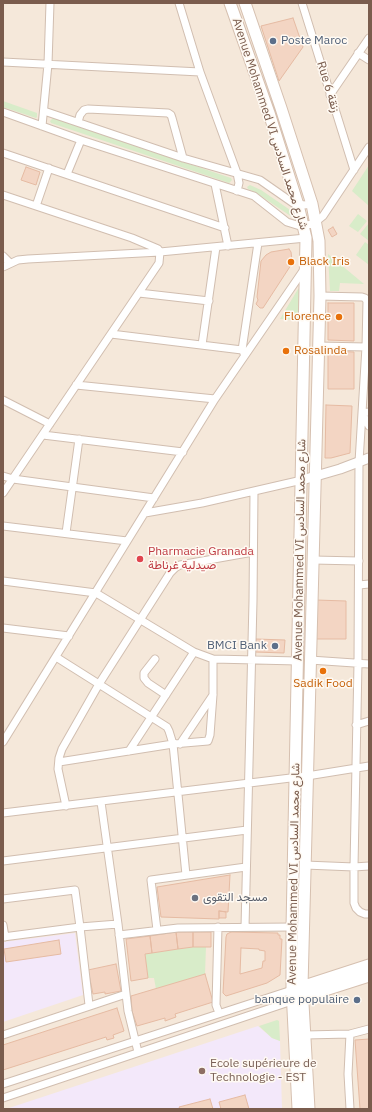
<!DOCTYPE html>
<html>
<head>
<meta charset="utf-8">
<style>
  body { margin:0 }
  #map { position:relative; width:372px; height:1112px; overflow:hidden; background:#fdf6ec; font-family:"IBM Plex Sans",sans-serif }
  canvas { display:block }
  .frame { position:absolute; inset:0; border:4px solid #7a5c4d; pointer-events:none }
</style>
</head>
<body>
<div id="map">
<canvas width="372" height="1112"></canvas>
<div class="frame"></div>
</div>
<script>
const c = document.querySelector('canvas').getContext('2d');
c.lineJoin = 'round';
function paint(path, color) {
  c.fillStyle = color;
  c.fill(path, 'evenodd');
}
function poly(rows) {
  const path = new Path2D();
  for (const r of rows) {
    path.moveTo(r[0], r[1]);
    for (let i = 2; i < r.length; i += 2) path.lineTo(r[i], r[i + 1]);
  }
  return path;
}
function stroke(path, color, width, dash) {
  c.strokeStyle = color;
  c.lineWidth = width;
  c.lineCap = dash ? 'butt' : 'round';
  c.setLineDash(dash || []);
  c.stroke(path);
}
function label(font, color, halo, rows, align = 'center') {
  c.font = font + ' "IBM Plex Sans",Vazirmatn,sans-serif';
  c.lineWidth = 3;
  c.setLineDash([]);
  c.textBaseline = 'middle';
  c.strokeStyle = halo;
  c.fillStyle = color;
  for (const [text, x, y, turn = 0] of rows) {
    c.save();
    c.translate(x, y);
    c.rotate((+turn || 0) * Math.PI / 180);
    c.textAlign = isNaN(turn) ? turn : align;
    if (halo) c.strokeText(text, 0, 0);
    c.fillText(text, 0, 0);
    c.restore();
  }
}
paint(poly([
  [3,3,369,3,369,1109,3,1109]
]), '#f5e8da');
paint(poly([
  [75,933,83,995,3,1022,3,942],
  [258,1026,272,1038,280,1041,282,1109,6,1109]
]), '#f3e8fa');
paint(poly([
  [3,101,37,113,37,117,36,118,3,107],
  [53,118,231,178,232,180,229,183,51,123,50,121],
  [369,165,369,206,352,191],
  [250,185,261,190,296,214,295,219,255,192,248,189,247,187],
  [358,214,367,221,358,232,349,226],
  [369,223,369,241,360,234],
  [365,242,369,245,369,265,356,255],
  [328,254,364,284,340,283,339,291,330,291],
  [298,289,300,289,298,320,280,319],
  [193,947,206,947,205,974,156,989,154,978,148,978,145,954],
  [277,1020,279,1021,280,1041,272,1038,259,1026]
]), '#d8ecc9');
const building = poly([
  [293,18,303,47,279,81,261,26,293,18],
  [26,167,40,172,36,185,21,180,26,167],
  [333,227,337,234,332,237,328,230,333,227],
  [289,249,291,252,292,260,291,265,263,308,260,308,256,304,258,300,257,297,261,261,266,255,271,252,289,249],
  [328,303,354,303,354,341,328,340,328,303],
  [328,351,354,352,354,389,328,389,328,351],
  [326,405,352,406,350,453,331,458,325,458,326,405],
  [316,600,346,601,346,639,315,639,316,600],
  [256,639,285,640,284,653,255,652,256,639],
  [230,875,228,912,219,911,219,919,161,917,157,887,230,875],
  [219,911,226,912,226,918,219,918,219,911],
  [176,932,178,949,152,953,150,936,176,932],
  [176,932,193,932,193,947,178,949,176,932],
  [193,932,211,932,211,947,193,947,193,932],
  [231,932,278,933,278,935,280,935,280,939,282,939,280,975,267,983,226,996,223,993,226,937,227,934,231,932],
  [241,948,259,949,259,950,265,951,265,961,263,961,262,968,240,974,241,948],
  [150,936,152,953,145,954,148,978,131,981,126,939,150,936],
  [59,940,61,954,6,962,4,949,59,940],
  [116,964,121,991,105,994,105,992,93,994,88,970,116,964],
  [205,974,213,1002,175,1014,176,1017,165,1021,165,1018,137,1026,132,1011,131,996,205,974],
  [117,1008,124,1031,113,1035,114,1038,107,1040,106,1037,3,1070,3,1045,117,1008],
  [369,1039,369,1109,360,1109,355,1040,369,1039],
  [245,1095,249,1109,221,1109,219,1102,245,1095],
  [210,1099,213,1109,180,1109,179,1107,210,1099]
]);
paint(building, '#f3d5c3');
stroke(building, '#e6bba3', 1);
const minor = poly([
  [179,3,200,72,237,173,239,183,237,191],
  [302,3,354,170],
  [358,53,369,60],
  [3,62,200,72],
  [330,95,369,38],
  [44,111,183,158,260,180,293,203,304,205,312,204],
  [3,112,81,140,254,196,287,222,300,226,313,224,323,216,369,147],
  [78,122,80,115,84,110,88,109,168,113,171,115,172,118,183,158],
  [42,126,48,64,50,3],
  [3,153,225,228],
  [67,174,81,140],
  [215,184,228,246],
  [3,195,132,238,158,249,160,252,159,263,3,493],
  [36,206,49,168],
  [3,256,10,263],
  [3,267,18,260,28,259,160,252,306,238],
  [139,293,209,301],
  [320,296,362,297,365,298,367,301,366,347,359,462,358,663,354,867,354,903,356,908,360,912,365,914,369,914],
  [111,334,242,350,245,355],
  [202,345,216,247],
  [318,346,366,347],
  [242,350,258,243],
  [76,385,215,399],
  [3,400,50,424],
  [369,412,362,413,369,426],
  [43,435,183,452],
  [3,476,13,479,154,498],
  [145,513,202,503,302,480],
  [3,526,127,541],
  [66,533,79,439],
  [313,560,359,561],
  [3,581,96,593,194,652,213,659,298,661],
  [359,585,369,584],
  [3,628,69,636],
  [56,657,167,727,169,731,173,744,186,875],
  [155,659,144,673,144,678,148,683,166,695],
  [310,660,369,664],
  [356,725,369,721],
  [3,742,215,399,305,268],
  [180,744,213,695],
  [129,751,194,652],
  [59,762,173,744,208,741,210,735,213,695,213,659],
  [66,806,58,769,59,758,62,749,99,684,170,573,175,568,180,565,253,552],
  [3,813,307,776,369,766],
  [3,861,247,830],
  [305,865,354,867,369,866],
  [3,899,75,890,80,927,118,924,101,802],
  [118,924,128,1011,138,1052],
  [3,925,5,937],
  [218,927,216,1005,219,1013],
  [245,927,253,601,254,492],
  [157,930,151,880,246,867],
  [119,935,178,928,292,927],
  [3,937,80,927,89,1005],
  [3,1035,126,994],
  [305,1035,350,1034,369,1029],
  [3,1084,292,990],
  [3,1098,292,1001],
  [350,1109,348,1074,350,1034]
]);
const tertiary = poly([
  [302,480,340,469,369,458]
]);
const secondary = poly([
  [230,3,269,113,298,205,306,238,292,927,292,990,298,1109],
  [245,3,281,108,312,204,319,241,320,296,302,986,309,1109],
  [295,989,369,965],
  [297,999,369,976]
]);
stroke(minor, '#d1beb0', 9);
stroke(tertiary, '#d1beb0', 11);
stroke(secondary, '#d6c0b0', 13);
stroke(minor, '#fff', 7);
stroke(tertiary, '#fff', 9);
stroke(secondary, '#fff', 11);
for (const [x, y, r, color] of [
  [273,41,4,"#5c6f8a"],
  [291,262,4,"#e8710a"],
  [339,317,4,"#e8710a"],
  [286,351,4,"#e8710a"],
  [140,559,4,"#e0444e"],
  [275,646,4,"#5c6f8a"],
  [323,671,4,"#e8710a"],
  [195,898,4,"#6b7280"],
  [357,1000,4,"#5c6f8a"],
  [202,1071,4,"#8d6e63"]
]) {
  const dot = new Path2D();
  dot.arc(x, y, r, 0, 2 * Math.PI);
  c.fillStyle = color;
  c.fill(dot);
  stroke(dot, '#fffaf3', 1.5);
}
label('12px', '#4e5e75', '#fffaf3', [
  ["Poste Maroc",281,41,"left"],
  ["BMCI Bank",267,646],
  ["banque populaire",349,1000]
], 'right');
label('12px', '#7a5c4d', '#fffaf3', [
  ["Rue 6 زنقة",328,87,73],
  ["Avenue Mohammed VI شارع محمد السادس",270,124,72],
  ["Avenue Mohammed VI شارع محمد السادس",300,550,-89],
  ["Avenue Mohammed VI شارع محمد السادس",294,874,-89]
]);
label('12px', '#c56008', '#fffaf3', [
  ["Black Iris",299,262],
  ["Florence",331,317,"right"],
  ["Rosalinda",294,351],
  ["Sadik Food",323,684,"center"]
], 'left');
label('12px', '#be3a42', '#fffaf3', [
  ["Pharmacie Granada",148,552],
  ["صيدلية غرناطة",148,566]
], 'left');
label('12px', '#5b616d', '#fffaf3', [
  ["مسجد التقوى",203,898]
], 'left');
label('12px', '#785e54', '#fffaf3', [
  ["Ecole supérieure de",210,1064],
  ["Technologie - EST",210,1078]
], 'left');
</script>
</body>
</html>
